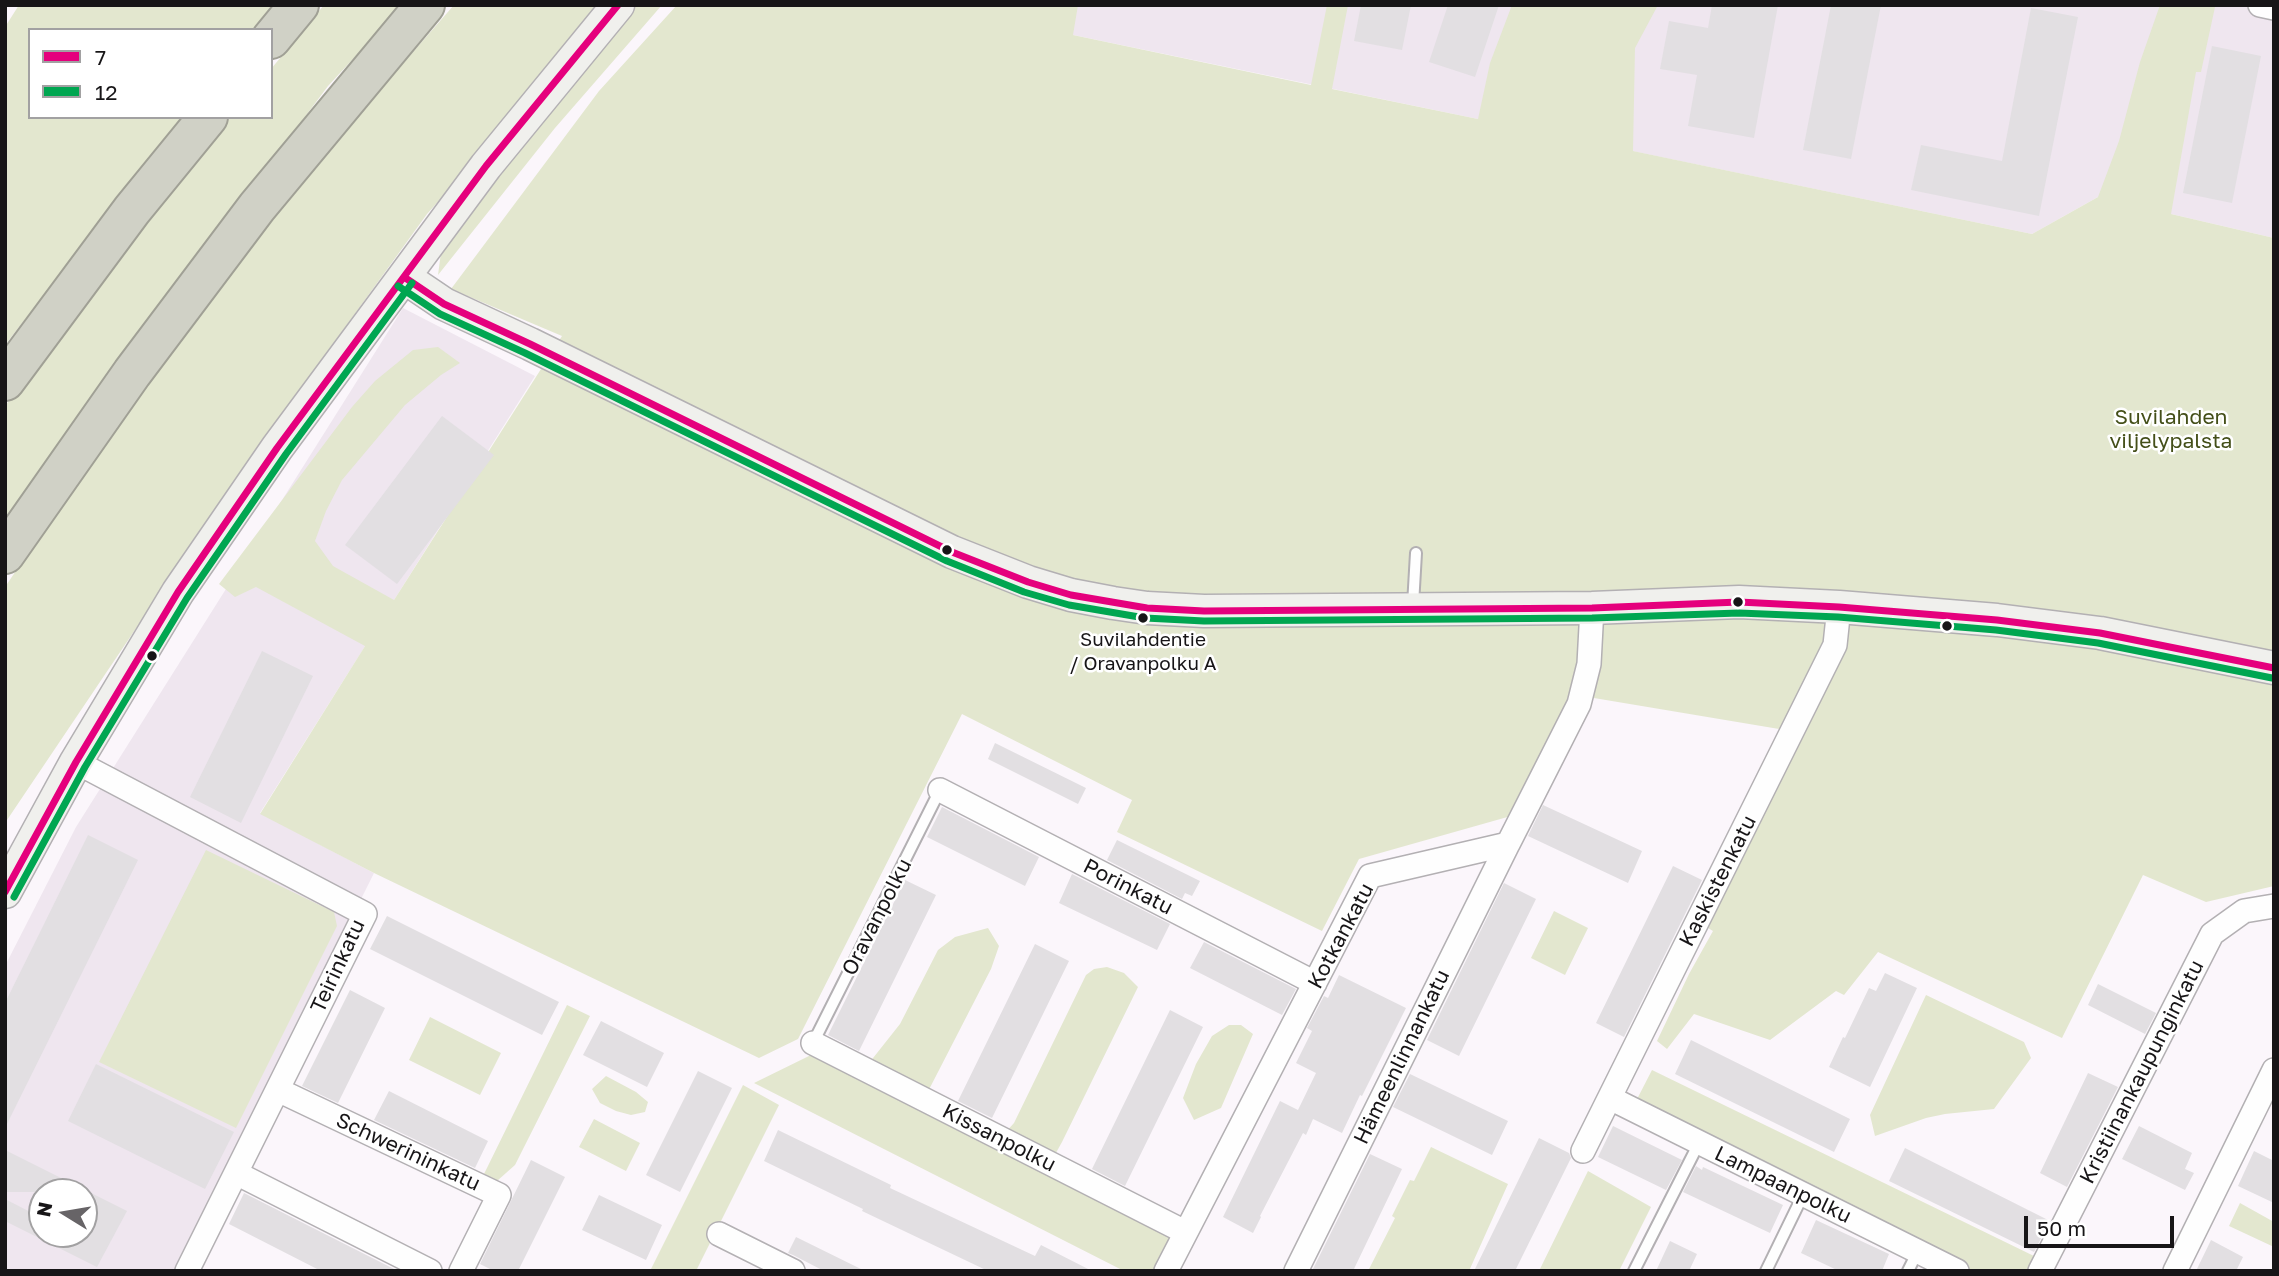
<!DOCTYPE html>
<html>
<head>
<meta charset="utf-8">
<style>
  body { margin:0 }
  #map { position:relative; width:2279px; height:1276px; overflow:hidden; background:#fbf6fb; font-family:"Golos Text",sans-serif }
  canvas { display:block }
  .frame { position:absolute; inset:0; border:7px solid #171517; pointer-events:none }
  .legend { position:absolute; left:28px; top:28px; width:245px; height:91px; box-sizing:border-box; background:#fff; border:2px solid #a2a1a2; margin:0; padding:9px 12px; list-style:none; font-size:21px; color:#171517 }
  .legend li { display:flex; align-items:center; gap:14px; height:35px }
  .legend b { width:35px; border:2px solid #a2a1a2 }
  .north { position:absolute; left:28px; top:1178px; width:70px; height:70px; box-sizing:border-box; background:#fff; border:2px solid #a2a1a2; border-radius:50%; rotate:281deg; font-size:19px; font-weight:700; line-height:28px; text-align:center; color:#171517 }
  .north::after { content:''; display:block; margin:auto; width:24px; height:32px; background:#676467; clip-path:polygon(50% 0,100% 100%,50% 72%,0 100%) }
  .scale { position:absolute; left:2024px; top:1216px; width:150px; height:32px; box-sizing:border-box; border:4px solid #171517; border-top:0; padding-left:9px; font-size:21px; line-height:24px; white-space:nowrap; color:#171517; -webkit-text-stroke:5px #fff; paint-order:stroke }
</style>
</head>
<body>
<div id="map">
<canvas width="2279" height="1276"></canvas>
<div class="frame"></div>
<ul class="legend">
<li><b style="height:9px;background:#e5007d"></b>7</li>
<li><b style="height:9px;background:#00a651"></b>12</li>
</ul>
<div class="north">N</div>
<div class="scale">50 m</div>
</div>
<script>
const c = document.querySelector('canvas').getContext('2d');
c.lineJoin = 'round';
function paint(path, color) {
  c.fillStyle = color;
  c.fill(path, 'evenodd');
}
function poly(rows) {
  const path = new Path2D();
  for (const r of rows) {
    path.moveTo(r[0], r[1]);
    for (let i = 2; i < r.length; i += 2) path.lineTo(r[i], r[i + 1]);
  }
  return path;
}
function stroke(path, color, width, dash) {
  c.strokeStyle = color;
  c.lineWidth = width;
  c.lineCap = dash ? 'butt' : 'round';
  c.setLineDash(dash || []);
  c.stroke(path);
}
function label(font, color, halo, rows, align = 'center') {
  c.font = font + ' "Golos Text",sans-serif';
  c.lineWidth = 5;
  c.setLineDash([]);
  c.textBaseline = 'middle';
  c.strokeStyle = halo;
  c.fillStyle = color;
  for (const [text, x, y, turn = 0] of rows) {
    c.save();
    c.translate(x, y);
    c.rotate((+turn || 0) * Math.PI / 180);
    c.textAlign = isNaN(turn) ? turn : align;
    if (halo) c.strokeText(text, 0, 0);
    c.fillText(text, 0, 0);
    c.restore();
  }
}
paint(poly([
  [982,5,2274,5,2274,238,2098,197,2032,234,1020,24],
  [403,308,535,376,260,813,374,873,176,1271,5,1271,5,966,76,827],
  [42,1192,84,1192,84,1234,42,1234]
]), '#efe6ef');
paint(poly([
  [19,5,276,5,256,30,30,30,30,117,183,117,5,345,5,27],
  [324,5,403,5,328,86,5,518,5,406,168,193,231,117,271,117,271,69],
  [454,5,601,5,503,129,427,214,250,459,5,823,5,587,128,405,274,211],
  [632,5,662,5,555,128,438,275,442,245],
  [677,5,1078,5,1073,35,1311,85,1327,5,1348,5,1332,89,1478,119,1490,63,1512,5,1658,5,1635,48,1633,151,2032,234,2098,197,2119,141,2140,62,2160,5,2215,7,2201,72,2196,72,2171,214,2274,238,2274,886,2206,902,2143,875,2062,1038,1878,952,1844,995,1836,991,1770,1040,1694,1014,1667,1049,1657,1041,1689,974,1713,931,1708,928,1803,733,1570,694,1511,816,1359,859,1322,931,1117,832,1132,800,962,714,798,1039,759,1058,374,873,260,814,365,646,256,587,235,597,219,584,352,407,375,381,413,350,438,347,460,363,441,375,405,405,342,480,326,511,315,541,333,566,394,600,562,336,451,289,599,91],
  [206,850,334,912,337,926,236,1128,99,1062],
  [1554,911,1588,928,1565,975,1531,958],
  [988,928,999,946,991,969,920,1107,995,1144,1014,1123,1086,975,1094,969,1107,967,1124,973,1138,987,1062,1142,1047,1169,1174,1231,1155,1271,1124,1271,754,1083,811,1055,858,1077,900,1024,938,950,955,937],
  [1926,995,2024,1042,2031,1058,1994,1109,1945,1114,1926,1118,1875,1136,1870,1115],
  [567,1005,590,1016,515,1165,497,1181,484,1174],
  [430,1017,501,1053,480,1095,409,1060],
  [1229,1025,1241,1025,1253,1034,1221,1108,1194,1120,1183,1098,1196,1064,1212,1036],
  [1652,1070,2036,1257,2029,1271,1973,1271,1634,1105],
  [606,1076,636,1092,648,1102,645,1112,631,1115,616,1111,600,1103,592,1089],
  [743,1085,779,1105,696,1271,650,1271],
  [594,1119,640,1143,626,1171,579,1147],
  [1431,1147,1508,1184,1469,1271,1368,1271,1395,1218,1392,1216,1410,1180,1414,1181],
  [1588,1171,1651,1207,1619,1271,1539,1271],
  [2240,1203,2274,1222,2274,1247,2229,1226]
]), '#e3e7cf');
paint(poly([
  [1361,5,1411,5,1402,50,1354,41],
  [1448,5,1499,5,1475,77,1429,62],
  [1712,5,1778,5,1754,138,1688,126,1697,75,1660,69,1669,21,1708,28],
  [1831,5,1881,5,1851,159,1803,150],
  [2031,8,2078,17,2039,216,1911,190,1921,145,2002,161],
  [2212,46,2261,56,2232,203,2183,193],
  [442,416,494,455,397,584,345,545],
  [262,651,313,676,241,823,190,797],
  [995,743,1086,788,1078,804,988,759],
  [1543,805,1642,851,1628,883,1528,836],
  [942,807,1039,857,1025,886,927,837],
  [88,835,138,860,5,1128,5,1003],
  [1117,840,1200,881,1192,896,1185,893,1182,899,1107,860],
  [1673,866,1702,880,1624,1037,1596,1023],
  [1072,874,1170,924,1157,950,1059,903],
  [905,880,936,895,859,1051,828,1035],
  [1504,883,1536,899,1459,1056,1427,1040],
  [387,916,559,1002,542,1035,370,949],
  [1204,942,1296,989,1282,1015,1190,968],
  [1035,944,1069,961,992,1118,958,1101],
  [1885,973,1917,988,1870,1087,1829,1067,1843,1037,1845,1038,1869,988,1876,991],
  [1339,975,1406,1008,1362,1096,1360,1095,1342,1133,1313,1119,1306,1135,1303,1133,1260,1216,1261,1217,1253,1233,1223,1217,1280,1101,1298,1110,1316,1073,1296,1063,1312,1031,1307,1028,1324,996,1328,998],
  [2098,984,2156,1013,2145,1034,2088,1005],
  [350,990,385,1008,338,1103,302,1086],
  [1170,1010,1203,1027,1125,1186,1092,1169],
  [601,1021,664,1053,647,1087,583,1055],
  [1691,1040,1850,1119,1834,1152,1675,1074],
  [96,1064,234,1132,205,1189,68,1121],
  [698,1071,732,1088,680,1192,646,1175],
  [2088,1073,2118,1087,2067,1187,2040,1173],
  [1410,1074,1508,1121,1492,1155,1393,1107],
  [389,1091,488,1141,475,1168,374,1120],
  [1613,1126,1682,1160,1666,1190,1598,1157],
  [2139,1126,2192,1153,2185,1169,2194,1173,2185,1190,2122,1159],
  [778,1130,891,1185,890,1188,1035,1256,1041,1245,1092,1271,988,1271,862,1211,863,1209,764,1161],
  [1539,1138,1569,1153,1571,1158,1515,1271,1474,1271],
  [1905,1148,2050,1221,2034,1252,1889,1181],
  [5,1150,127,1211,97,1267,5,1221,5,1199,42,1218,42,1234,84,1234,84,1192,5,1192],
  [2254,1151,2274,1161,2274,1203,2238,1186],
  [1370,1154,1402,1169,1353,1271,1312,1271],
  [531,1160,565,1177,518,1271,494,1271,480,1264],
  [1696,1166,1702,1170,1703,1167,1783,1205,1770,1233,1683,1192],
  [244,1193,398,1271,321,1271,229,1224],
  [599,1195,662,1225,646,1260,582,1230],
  [1816,1220,1889,1254,1882,1271,1839,1271,1801,1253],
  [796,1237,865,1271,824,1271,793,1255,788,1253],
  [2211,1240,2243,1257,2236,1271,2196,1271],
  [1670,1241,1697,1254,1689,1271,1656,1271]
]), '#e2dfe2');
const lane = poly([
  [1413,605,1416,553],
  [813,1043,940,790],
  [1634,1271,1699,1143],
  [1766,1271,1803,1195],
  [1908,1271,1918,1251]
]);
const street = poly([
  [2260,5,2274,8],
  [76,762,365,914,187,1271],
  [940,790,1315,983],
  [813,1043,1185,1232],
  [278,1090,499,1195,461,1271],
  [1610,1098,1957,1271],
  [1583,1151,1835,645,1839,607],
  [236,1173,430,1271],
  [719,1234,793,1271],
  [1166,1271,1370,876,1508,844,1579,704,1589,664,1592,608],
  [1296,1271,1508,844],
  [2040,1271,2212,934,2244,911,2274,906],
  [2175,1271,2274,1070]
]);
const secondary = poly([
  [404,277,444,304,530,344,952,552,1028,582,1071,595,1113,603,1147,608,1204,611,1592,608,1739,602,1839,607,1997,620,2100,633,2274,668],
  [5,892,76,762,178,592,277,448,486,166,618,5]
]);
const highway = poly([
  [271,39,299,5],
  [5,381,132,210,208,117],
  [5,554,132,373,257,207,425,5]
]);
stroke(lane, '#b3b0b3', 14);
stroke(street, '#b3b0b3', 26);
stroke(secondary, '#b3b0b3', 35);
stroke(highway, '#a0a095', 42);
stroke(lane, '#fefefe', 10);
stroke(street, '#fefefe', 23);
stroke(secondary, '#f0f0ed', 32);
stroke(highway, '#d0d1c6', 38);
stroke(poly([
  [404,277,444,304,530,344,952,552,1028,582,1071,595,1147,608,1204,611,1592,608,1739,602,1839,607,1997,620,2100,633,2274,668],
  [5,892,76,762,178,592,277,448,486,166,618,5]
]), '#e5007d', 7);
stroke(poly([
  [398,286,440,314,525,353,947,561,1024,592,1069,605,1145,618,1204,621,1592,618,1739,613,1838,617,1996,630,2098,643,2272,678],
  [14,897,85,767,187,598,286,454,412,283]
]), '#00a651', 7);
for (const [x, y, r, color] of [
  [947,550,6,"#171517"],
  [1738,602,6,"#171517"],
  [1143,618,6,"#171517"],
  [1947,626,6,"#171517"],
  [152,656,6,"#171517"]
]) {
  const dot = new Path2D();
  dot.arc(x, y, r, 0, 2 * Math.PI);
  c.fillStyle = color;
  c.fill(dot);
  stroke(dot, '#fff', 2.5);
}
label('19px', '#171517', '#fff', [
  ["Suvilahdentie",1143,640],
  ["/ Oravanpolku A",1143,664]
]);
label('21px', '#444f19', '#fff', [
  ["Suvilahden",2171,417],
  ["viljelypalsta",2171,441]
]);
label('21px', '#171517', '#fff', [
  ["Kaskistenkatu",1718,881,-63],
  ["Porinkatu",1128,887,27],
  ["Oravanpolku",877,917,-63],
  ["Kotkankatu",1341,936,-62],
  ["Teirinkatu",338,966,-65],
  ["Hämeenlinnankatu",1402,1057,-64],
  ["Kristiinankaupunginkatu",2142,1072,-63],
  ["Kissanpolku",999,1138,27],
  ["Schwerininkatu",408,1152,25],
  ["Lampaanpolku",1783,1185,26]
]);
</script>
</body>
</html>
